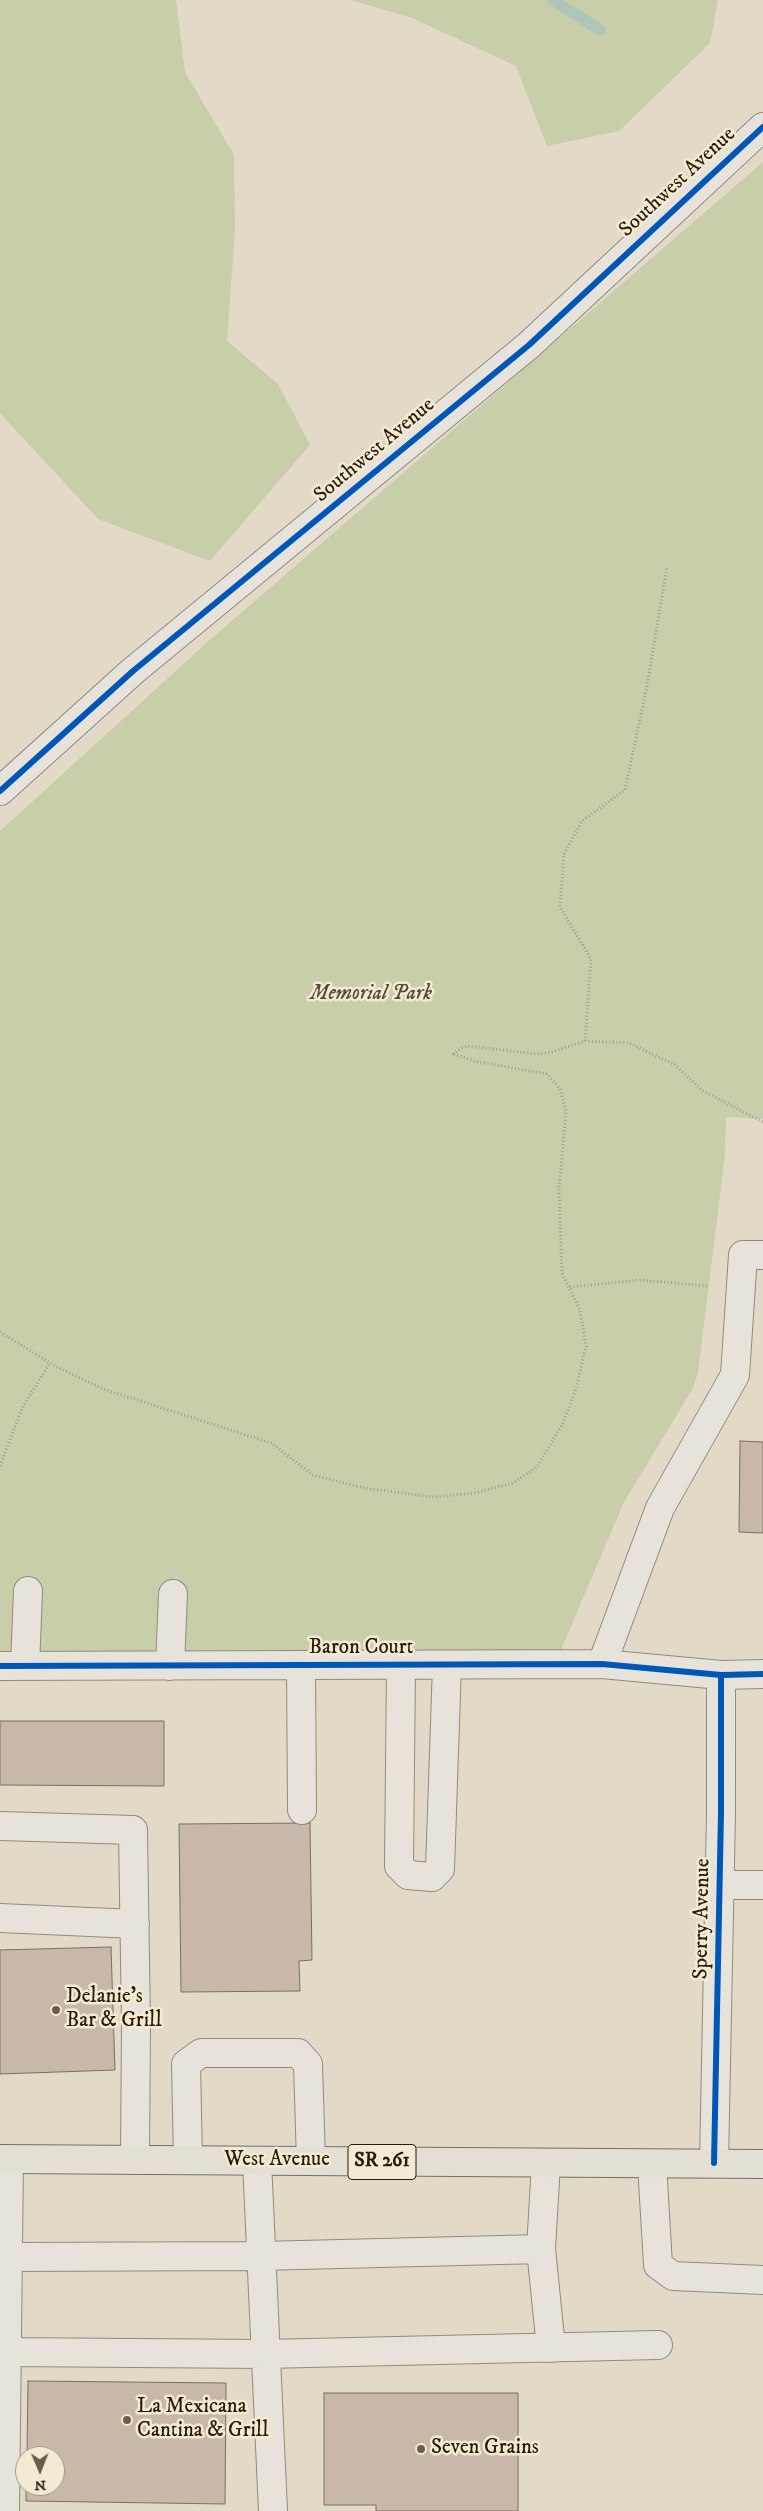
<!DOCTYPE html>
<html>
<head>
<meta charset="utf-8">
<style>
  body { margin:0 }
  #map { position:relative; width:763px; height:2511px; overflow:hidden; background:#e2dac6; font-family:"IM FELL DW Pica",serif }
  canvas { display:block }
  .north { position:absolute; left:15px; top:2446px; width:50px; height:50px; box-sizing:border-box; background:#f3ead3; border:1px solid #a29782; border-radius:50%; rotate:179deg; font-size:14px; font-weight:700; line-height:20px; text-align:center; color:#281b09 }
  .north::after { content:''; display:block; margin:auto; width:18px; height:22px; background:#695e4b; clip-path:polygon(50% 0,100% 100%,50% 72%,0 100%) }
</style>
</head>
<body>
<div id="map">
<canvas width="763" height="2511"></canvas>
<div class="north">N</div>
</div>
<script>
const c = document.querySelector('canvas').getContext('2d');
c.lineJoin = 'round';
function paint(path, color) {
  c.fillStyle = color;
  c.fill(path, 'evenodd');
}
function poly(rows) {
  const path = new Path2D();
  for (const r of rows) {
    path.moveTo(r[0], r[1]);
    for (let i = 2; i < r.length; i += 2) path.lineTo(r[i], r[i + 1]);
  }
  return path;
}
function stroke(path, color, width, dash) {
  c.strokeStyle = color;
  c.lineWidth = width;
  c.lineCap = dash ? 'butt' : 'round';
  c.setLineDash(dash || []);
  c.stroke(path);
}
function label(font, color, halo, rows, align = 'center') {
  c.font = font + ' "IM FELL DW Pica",serif';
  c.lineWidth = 5;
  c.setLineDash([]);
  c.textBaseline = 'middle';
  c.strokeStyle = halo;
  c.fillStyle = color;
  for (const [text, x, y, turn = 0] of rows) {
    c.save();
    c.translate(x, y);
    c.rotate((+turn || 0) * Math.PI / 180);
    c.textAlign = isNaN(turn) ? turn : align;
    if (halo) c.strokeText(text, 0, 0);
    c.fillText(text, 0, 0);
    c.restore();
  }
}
paint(poly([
  [0,0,176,0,185,72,234,155,235,229,227,341,278,384,310,445,210,561,98,519,0,413],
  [351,0,718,0,710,43,619,131,547,146,516,66,412,18],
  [763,162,763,1119,726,1117,725,1154,698,1373,693,1388,623,1504,561,1650,0,1652,0,831,212,638]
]), '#c8cdaa');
stroke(poly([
  [553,0,600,30]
]), '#afc5b9', 11);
const building = poly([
  [740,1441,763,1442,763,1533,739,1532,740,1441],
  [0,1721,164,1721,164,1786,0,1785,0,1721],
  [310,1823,312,1960,299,1961,300,1991,181,1992,179,1824,310,1823],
  [111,1947,115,2070,0,2074,0,1950,111,1947],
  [28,2381,226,2383,225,2504,26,2501,26,2486,55,2486,55,2456,27,2456,28,2381],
  [324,2393,518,2393,518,2511,376,2511,376,2505,324,2505,324,2393]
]);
paint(building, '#c8b8aa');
stroke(building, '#767064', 1);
const minor = poly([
  [0,791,133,671,529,345,763,127],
  [602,1664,660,1508,735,1375,743,1255,763,1255],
  [401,1665,399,1866,408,1875,432,1877,440,1869,447,1665],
  [0,1666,602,1664,721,1675,763,1674],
  [25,1666,28,1591],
  [170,1666,173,1594],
  [301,1666,302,1810],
  [0,1826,133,1830,136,2024,135,2160],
  [720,1885,763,1885],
  [0,1918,135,1924],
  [188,2160,186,2064,201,2053,298,2053,308,2064,311,2161],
  [257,2161,273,2511],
  [546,2163,541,2249,551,2348],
  [714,2163,721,1813,721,1675],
  [652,2164,658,2265,673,2276,763,2280],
  [8,2257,260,2256,541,2249],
  [7,2352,265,2354,658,2345],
  [5,2511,9,2159]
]);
const major = poly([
  [0,2159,763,2164]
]);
stroke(minor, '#918a7d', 30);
stroke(major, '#767064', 30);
stroke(poly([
  [585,1041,591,959,560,907,564,854,582,821,625,790,647,686,667,566],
  [570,1287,640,1280,708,1286],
  [0,1332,55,1366,103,1389,271,1443,313,1475,364,1488,434,1497,474,1493,513,1483,537,1467,563,1423,576,1389,586,1346,580,1310,562,1273,559,1190,566,1111,560,1089,547,1074,474,1061,454,1054,458,1050,468,1046,536,1054,552,1052,585,1041,629,1043,675,1065,703,1091,763,1122],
  [0,1466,23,1406,50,1363]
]), '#a39e95', 3, [1, 2.5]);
stroke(minor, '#e8e3da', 28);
stroke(major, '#e4dfd4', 28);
stroke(poly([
  [0,791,133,671,529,345,763,127],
  [0,1666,602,1664,721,1675,763,1674],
  [714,2163,721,1813,721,1675]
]), '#0057b8', 6);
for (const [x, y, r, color] of [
  [56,2010,5,"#695e4b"],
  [127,2420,5,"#695e4b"],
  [421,2449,5,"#695e4b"]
]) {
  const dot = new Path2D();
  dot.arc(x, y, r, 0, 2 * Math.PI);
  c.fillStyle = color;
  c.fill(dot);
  stroke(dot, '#f3ead3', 2);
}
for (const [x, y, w] of [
  [382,2162,68]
]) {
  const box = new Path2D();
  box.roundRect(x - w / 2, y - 17.5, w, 35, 4);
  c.fillStyle = '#f3ead3';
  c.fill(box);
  stroke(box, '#281b09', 1);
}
label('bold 20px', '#281b09', null, [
  ["SR 261",382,2162]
]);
label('21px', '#281b09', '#f3ead3', [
  ["Southwest Avenue",678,183,-43],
  ["Southwest Avenue",375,451,-40],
  ["Baron Court",361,1649],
  ["Sperry Avenue",703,1919,-89],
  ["West Avenue",277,2161]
]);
label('italic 21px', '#524d33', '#f3ead3', [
  ["Memorial Park",371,995]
]);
label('21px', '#281b09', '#f3ead3', [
  ["Delanie's",66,1998],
  ["Bar & Grill",66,2022],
  ["La Mexicana",137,2408],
  ["Cantina & Grill",137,2432],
  ["Seven Grains",431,2449]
], 'left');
</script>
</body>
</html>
